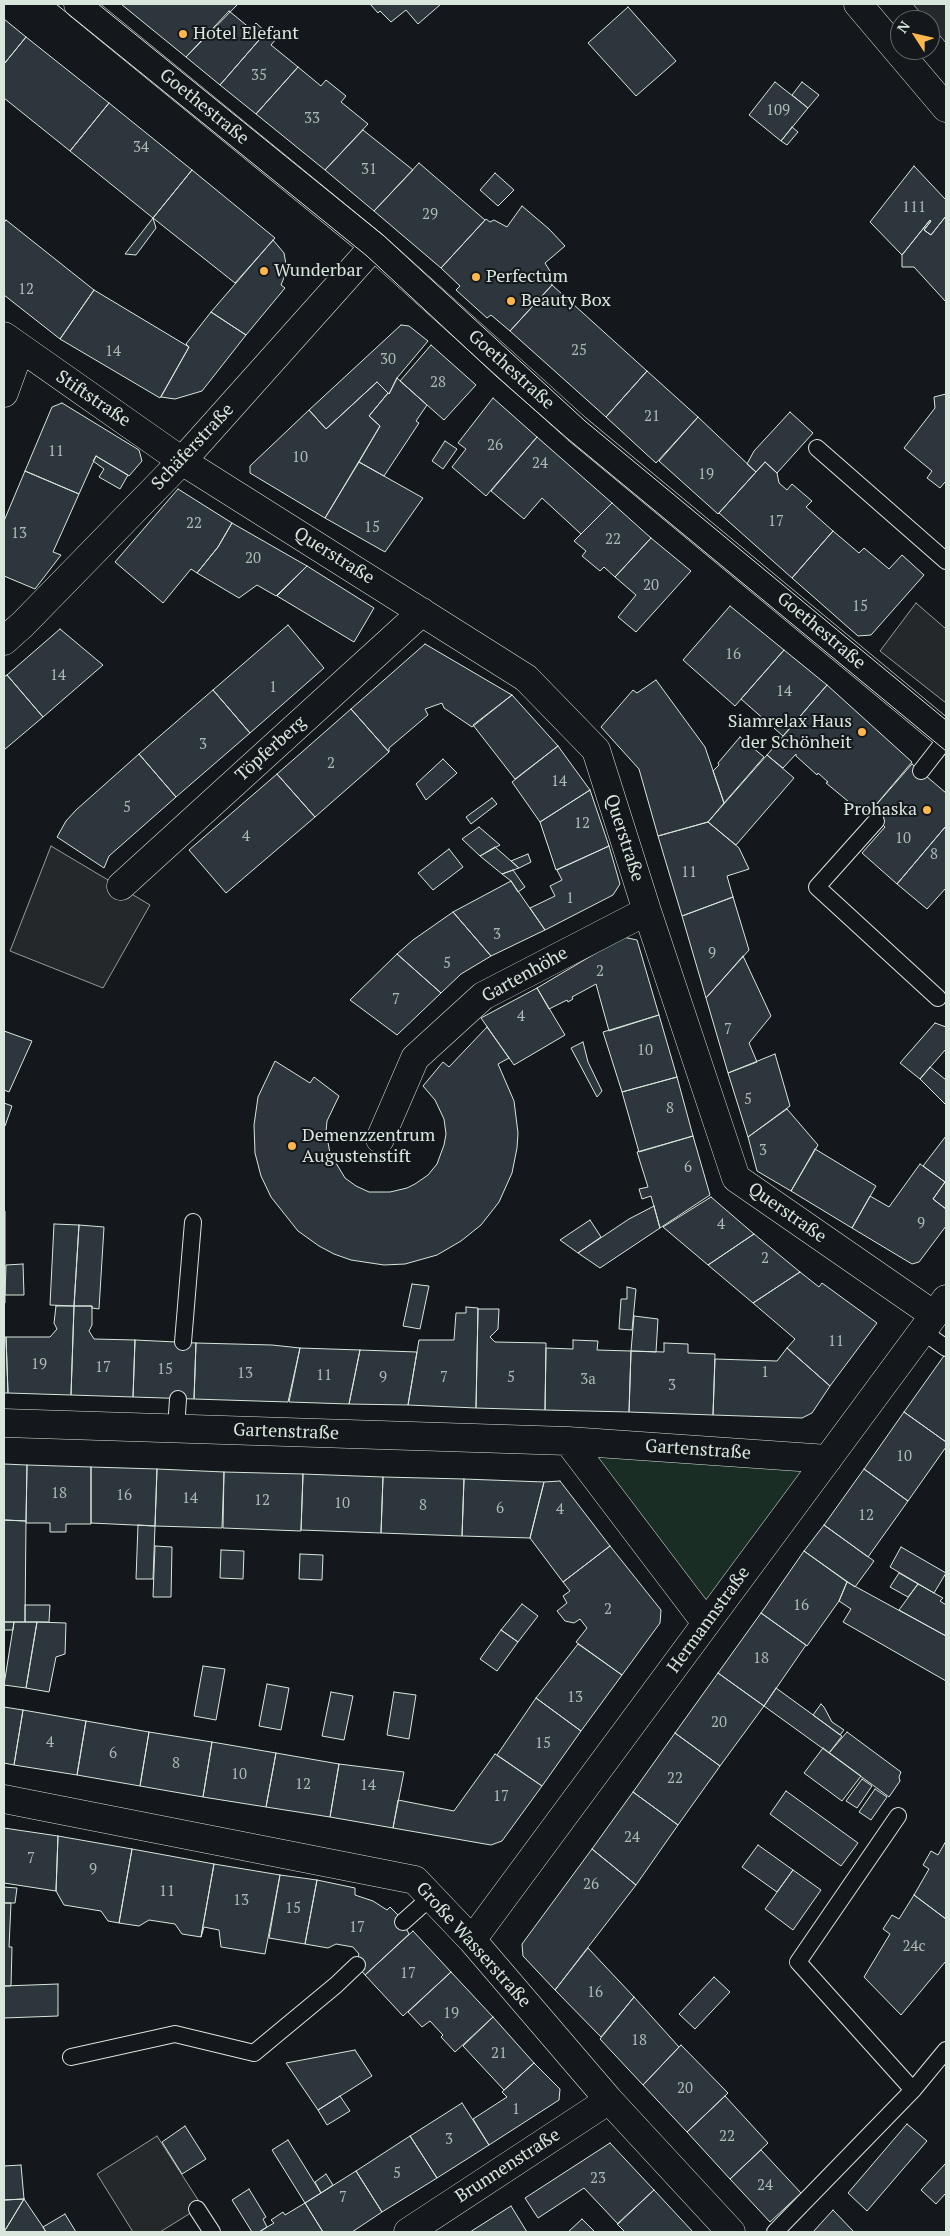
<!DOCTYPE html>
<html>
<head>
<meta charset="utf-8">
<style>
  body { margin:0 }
  #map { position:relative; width:950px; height:2236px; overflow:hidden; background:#14181c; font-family:"PT Serif",serif }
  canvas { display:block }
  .frame { position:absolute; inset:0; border:5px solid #d8e6dc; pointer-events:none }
  .north { position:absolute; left:890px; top:10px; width:50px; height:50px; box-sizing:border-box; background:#14181c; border:1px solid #626a69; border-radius:50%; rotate:305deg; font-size:14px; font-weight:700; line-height:20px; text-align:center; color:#d8e6dc }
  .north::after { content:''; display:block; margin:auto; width:18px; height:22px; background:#ffb74d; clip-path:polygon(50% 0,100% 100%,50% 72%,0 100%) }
</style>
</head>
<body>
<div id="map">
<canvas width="950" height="2236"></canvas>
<div class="frame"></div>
<div class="north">N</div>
</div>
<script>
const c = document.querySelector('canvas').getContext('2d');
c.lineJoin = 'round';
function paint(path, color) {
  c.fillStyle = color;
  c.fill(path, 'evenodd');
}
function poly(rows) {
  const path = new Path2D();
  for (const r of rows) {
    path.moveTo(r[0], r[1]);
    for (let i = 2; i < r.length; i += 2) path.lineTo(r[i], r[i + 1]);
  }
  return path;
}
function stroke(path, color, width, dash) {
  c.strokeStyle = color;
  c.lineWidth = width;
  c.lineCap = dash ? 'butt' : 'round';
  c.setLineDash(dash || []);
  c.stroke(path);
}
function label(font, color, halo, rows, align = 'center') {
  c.font = font + ' "PT Serif",serif';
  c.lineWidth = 4;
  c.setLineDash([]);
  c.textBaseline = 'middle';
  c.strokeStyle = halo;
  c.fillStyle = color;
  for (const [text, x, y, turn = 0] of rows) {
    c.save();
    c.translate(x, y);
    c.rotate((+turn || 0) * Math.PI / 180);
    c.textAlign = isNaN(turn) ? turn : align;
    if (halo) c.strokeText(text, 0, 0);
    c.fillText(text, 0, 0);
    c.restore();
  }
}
const green = poly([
  [568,1441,828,1459,706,1623,568,1441]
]);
paint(green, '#1a2d24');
stroke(green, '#939e99', 1);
const parking = poly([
  [913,4,946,4,946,43,930,24,930,20,927,20,913,4],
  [916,603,946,629,946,703,880,651,916,603],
  [51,846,150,905,103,988,10,951,51,846],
  [157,2136,202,2206,160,2232,133,2232,97,2174,157,2136]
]);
paint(parking, '#24282b');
stroke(parking, '#939e99', 1);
const building = poly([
  [121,4,238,4,186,57,121,4],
  [370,4,441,4,418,24,406,10,391,22,380,11,378,13,370,4],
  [628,7,676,61,636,96,588,43,628,7],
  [229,11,251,29,256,23,266,32,220,85,186,57,229,11],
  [4,19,26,37,4,64,4,19],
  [266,32,276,39,271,45,298,67,256,114,220,85,266,32],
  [26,37,109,103,70,151,4,98,4,64,26,37],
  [298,67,321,86,326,80,346,96,341,102,368,124,325,170,256,114,298,67],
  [775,82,808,108,781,141,749,115,775,82],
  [802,82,819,95,808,108,792,95,802,82],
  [109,103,192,170,153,218,70,151,109,103],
  [792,127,798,132,787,145,781,141,792,127],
  [363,130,413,170,374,211,325,170,363,130],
  [419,163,485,220,441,268,374,211,419,163],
  [914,166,946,200,946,216,931,235,924,230,931,221,930,220,902,255,870,222,914,166],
  [192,170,275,238,235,283,153,218,192,170],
  [495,173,514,190,498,206,480,190,495,173],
  [522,206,549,229,565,246,545,263,553,276,550,279,552,285,510,331,491,315,487,318,456,290,460,286,441,268,486,219,490,222,494,220,507,227,522,206],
  [946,216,946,302,914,267,902,267,902,255,930,220,931,221,924,230,931,235,946,216],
  [153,218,156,228,136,255,125,254,153,218],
  [6,220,94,290,60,339,4,295,4,223,6,220],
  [273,240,284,253,287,270,281,285,285,288,246,335,211,312,273,240],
  [552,285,647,371,606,417,510,331,552,285],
  [94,290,189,347,160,398,60,339,94,290],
  [211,312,246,335,202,391,175,399,161,397,189,347,186,344,211,312],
  [401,325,409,326,428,341,397,378,389,394,377,382,326,429,309,410,401,325],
  [431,345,476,385,444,420,400,381,431,345],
  [647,371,698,417,656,463,606,417,647,371],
  [397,378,427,405,416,421,419,423,384,476,359,462,380,426,369,416,388,393,389,394,397,378],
  [377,382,388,393,369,416,380,426,325,518,250,473,250,466,309,410,326,429,377,382],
  [946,394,946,483,945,482,940,488,927,478,932,471,904,448,935,408,934,397,946,394],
  [493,398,537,437,486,496,452,467,466,449,458,443,493,398],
  [62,403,139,450,142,461,129,476,96,456,79,494,25,471,52,407,62,403],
  [790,412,813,433,777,473,765,462,756,472,747,464,754,451,790,412],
  [698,417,756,472,718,514,659,461,698,417],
  [537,437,612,503,581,534,542,498,524,519,491,491,537,437],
  [445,441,457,449,443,469,432,461,445,441],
  [96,456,128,475,120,489,99,477,104,469,93,461,96,456],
  [359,462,423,498,385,552,325,518,359,462],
  [765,462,777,473,779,483,787,490,792,484,812,501,806,507,833,531,792,578,719,513,765,462],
  [25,471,79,494,53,552,61,555,35,589,4,576,4,521,25,471],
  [178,489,232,523,218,547,197,573,191,569,163,603,115,562,178,489],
  [612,503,651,538,615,577,604,567,600,571,582,556,586,551,574,541,612,503],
  [232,523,307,566,276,596,257,585,239,598,197,573,218,547,232,523],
  [833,531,859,553,864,548,889,569,902,555,924,575,871,635,858,636,792,578,833,531],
  [651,538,691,571,636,632,618,617,636,595,615,577,651,538],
  [307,566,374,608,354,642,277,596,307,566],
  [730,606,784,650,735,706,683,660,730,606],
  [288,625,324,668,250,733,213,690,288,625],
  [60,629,103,665,43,717,7,675,60,629],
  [425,644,512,695,472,727,444,708,442,703,425,709,428,715,389,748,389,752,351,709,425,644],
  [784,650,827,685,783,736,741,699,784,650],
  [7,675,43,717,4,750,4,677,7,675],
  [656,680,705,747,724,803,708,822,658,836,639,769,601,727,633,690,637,693,656,680],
  [827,685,912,762,869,813,866,810,860,809,849,802,826,783,828,782,818,773,817,775,796,756,796,754,783,768,767,755,827,685],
  [213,690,250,733,176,797,139,754,213,690],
  [512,695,558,746,515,779,473,725,512,695],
  [351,709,389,752,315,817,277,774,351,709],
  [740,737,764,757,724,803,713,771,719,765,718,763,740,737],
  [558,746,590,790,540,822,512,782,558,746],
  [139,754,176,797,109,856,104,868,57,837,66,821,76,810,139,754],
  [767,755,794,778,736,845,708,822,767,755],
  [443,759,457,773,426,800,416,784,443,759],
  [912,764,946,793,946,826,897,884,862,853,885,827,869,813,912,764],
  [277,774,315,817,226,893,189,850,277,774],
  [590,790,609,846,556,870,540,822,590,790],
  [492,798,497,804,471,824,466,817,492,798],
  [708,822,739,848,749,869,727,876,733,897,682,916,658,836,708,822],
  [946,826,946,888,927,909,897,884,946,826],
  [479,827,500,845,480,856,462,839,479,827],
  [609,846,620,884,613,895,545,930,530,908,555,896,550,886,562,880,557,870,609,846],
  [495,847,519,868,502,874,480,856,495,847],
  [449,849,463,867,433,890,418,873,449,849],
  [528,854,531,862,519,868,511,861,528,854],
  [513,870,525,887,518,892,511,881,502,874,513,870],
  [511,881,545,930,491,956,453,912,511,881],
  [733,897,749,950,706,998,682,916,733,897],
  [453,912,491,956,461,974,441,993,397,954,413,940,453,912],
  [623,937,637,940,659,1015,609,1031,596,984,572,997,573,999,568,1002,567,1000,549,1009,537,988,623,937],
  [397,954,441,993,397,1035,350,1000,397,954],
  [743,956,771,1016,749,1043,757,1062,728,1073,706,998,743,956],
  [537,988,565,1035,514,1065,481,1018,537,988],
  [659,1015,677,1077,622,1092,603,1032,659,1015],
  [935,1023,946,1027,946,1049,920,1079,900,1063,935,1023],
  [487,1027,509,1058,498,1064,514,1101,518,1133,517,1148,512,1173,499,1202,481,1225,461,1241,437,1255,405,1264,384,1265,351,1260,334,1254,319,1246,298,1231,271,1197,261,1176,255,1153,254,1125,258,1097,275,1061,310,1083,314,1077,339,1096,327,1121,326,1132,330,1153,345,1178,356,1186,369,1192,390,1192,407,1188,415,1184,428,1175,437,1164,444,1145,446,1134,444,1119,435,1100,423,1086,443,1062,449,1067,487,1027],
  [4,1031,32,1041,9,1092,4,1090,4,1031],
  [583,1042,588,1062,602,1091,597,1097,571,1048,583,1042],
  [775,1054,790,1106,748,1137,728,1073,775,1054],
  [930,1067,946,1080,946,1105,920,1079,930,1067],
  [677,1077,693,1136,639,1152,622,1092,677,1077],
  [4,1103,12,1106,5,1126,4,1126,4,1103],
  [787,1109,818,1145,791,1191,757,1171,748,1137,787,1109],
  [693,1136,710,1195,660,1228,651,1196,642,1199,639,1189,648,1187,637,1152,693,1136],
  [946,1136,946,1209,933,1199,945,1182,923,1166,946,1136],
  [815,1149,876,1186,852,1228,791,1191,815,1149],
  [920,1164,945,1182,933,1199,946,1209,946,1226,919,1262,912,1264,852,1228,870,1196,889,1207,920,1164],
  [711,1197,754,1234,708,1265,663,1227,711,1197],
  [654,1206,660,1228,600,1268,578,1253,629,1219,654,1206],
  [4,1211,5,1211,5,1230,4,1230,4,1211],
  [590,1220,601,1237,578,1253,560,1240,590,1220],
  [54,1224,79,1225,74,1306,50,1305,54,1224],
  [79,1225,104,1227,99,1309,92,1308,92,1306,74,1306,79,1225],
  [4,1230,5,1230,5,1303,4,1303,4,1230],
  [754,1234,800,1272,753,1303,708,1265,754,1234],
  [23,1264,24,1295,5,1295,6,1265,23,1264],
  [800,1272,819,1287,822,1283,877,1323,830,1386,787,1348,795,1339,753,1303,800,1272],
  [412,1284,429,1286,420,1329,403,1326,412,1284],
  [627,1287,636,1289,632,1330,619,1329,621,1299,627,1299,627,1287],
  [56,1306,74,1306,71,1395,8,1393,6,1337,50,1337,57,1329,54,1323,56,1306],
  [74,1306,92,1306,92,1325,89,1331,94,1339,135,1340,133,1397,71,1395,74,1306],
  [466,1307,478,1308,476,1408,408,1405,419,1340,454,1340,456,1313,466,1313,466,1307],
  [478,1309,499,1309,498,1329,490,1337,495,1342,546,1343,545,1410,476,1408,478,1309],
  [634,1316,658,1319,656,1352,631,1351,634,1316],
  [4,1337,6,1337,8,1393,4,1393,4,1337],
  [135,1340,196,1343,194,1399,133,1397,135,1340],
  [573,1340,598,1341,597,1350,631,1351,629,1412,545,1410,546,1348,573,1349,573,1340],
  [196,1343,272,1345,300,1348,288,1402,194,1399,196,1343],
  [664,1343,688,1344,688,1353,715,1354,713,1415,629,1412,631,1351,664,1352,664,1343],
  [300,1348,360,1350,349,1404,289,1402,300,1348],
  [787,1348,830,1386,812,1413,802,1418,713,1415,715,1359,777,1361,787,1348],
  [360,1350,417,1352,408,1405,349,1404,360,1350],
  [946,1353,946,1442,904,1412,946,1353],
  [904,1412,946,1442,946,1447,908,1501,864,1469,904,1412],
  [4,1464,27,1465,26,1521,4,1520,4,1464],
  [27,1465,91,1467,91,1524,66,1524,66,1532,50,1532,50,1523,26,1523,27,1465],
  [91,1467,157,1469,155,1526,91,1523,91,1467],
  [157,1469,224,1472,222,1528,155,1526,157,1469],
  [864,1469,908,1501,868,1557,824,1525,864,1469],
  [224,1472,303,1474,301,1531,223,1528,224,1472],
  [303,1474,383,1477,381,1533,301,1530,303,1474],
  [383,1477,464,1479,462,1536,381,1533,383,1477],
  [464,1479,544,1482,530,1538,462,1536,464,1479],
  [560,1481,610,1546,563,1582,530,1538,544,1482,560,1481],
  [4,1520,26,1521,25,1622,4,1622,4,1520],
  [138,1525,155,1526,153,1579,136,1579,138,1525],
  [824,1525,874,1561,855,1587,804,1551,824,1525],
  [155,1546,172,1547,171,1597,153,1597,155,1546],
  [610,1546,661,1610,660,1623,622,1675,576,1642,587,1628,580,1619,574,1623,565,1621,557,1611,567,1603,563,1596,570,1591,563,1582,610,1546],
  [901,1547,946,1573,934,1593,890,1567,901,1547],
  [221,1550,244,1551,243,1579,220,1578,221,1550],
  [804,1551,847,1582,839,1601,807,1646,761,1613,804,1551],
  [300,1554,323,1555,322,1580,299,1579,300,1554],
  [899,1573,918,1584,908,1597,890,1587,899,1573],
  [847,1582,946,1636,946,1681,843,1622,851,1609,839,1601,847,1582],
  [918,1584,943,1598,940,1601,946,1605,946,1636,899,1610,918,1584],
  [522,1604,538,1616,518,1642,501,1630,522,1604],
  [25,1605,50,1605,49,1622,25,1622,25,1605],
  [761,1613,806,1645,764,1706,718,1673,761,1613],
  [4,1622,14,1622,13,1630,4,1630,4,1622],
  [14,1622,37,1622,26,1688,4,1685,14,1622],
  [37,1622,66,1623,65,1654,56,1657,49,1692,26,1688,37,1622],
  [501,1630,518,1642,497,1671,480,1659,501,1630],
  [578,1644,622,1675,581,1731,536,1698,578,1644],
  [203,1666,225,1669,216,1720,194,1716,203,1666],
  [718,1673,764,1706,720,1766,675,1733,718,1673],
  [267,1684,289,1688,281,1730,259,1726,267,1684],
  [776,1688,842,1736,829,1753,764,1706,776,1688],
  [331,1692,353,1696,344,1740,322,1736,331,1692],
  [394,1692,416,1695,409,1739,387,1735,394,1692],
  [536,1698,581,1731,542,1786,497,1755,536,1698],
  [821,1704,824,1707,832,1722,844,1730,840,1735,813,1715,821,1704],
  [4,1707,23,1710,14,1765,4,1763,4,1707],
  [23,1710,86,1721,77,1775,14,1765,23,1710],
  [86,1721,149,1732,140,1786,77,1775,86,1721],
  [149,1732,212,1742,203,1797,140,1786,149,1732],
  [847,1732,901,1772,899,1777,900,1781,889,1797,829,1753,847,1732],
  [675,1733,720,1766,678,1825,633,1792,675,1733],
  [212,1742,276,1753,266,1807,203,1797,212,1742],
  [823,1748,861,1776,842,1801,804,1773,823,1748],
  [276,1753,339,1764,330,1817,266,1807,276,1753],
  [495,1754,542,1786,502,1841,491,1845,393,1828,398,1800,454,1811,495,1754],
  [339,1764,404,1772,393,1828,330,1817,339,1764],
  [862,1779,872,1786,857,1808,846,1801,862,1779],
  [875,1789,887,1797,871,1820,859,1812,875,1789],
  [786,1791,858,1843,841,1866,770,1814,786,1791],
  [633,1792,678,1825,636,1885,592,1849,633,1792],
  [4,1828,58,1836,56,1891,4,1883,4,1828],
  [58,1836,132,1849,119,1923,108,1921,101,1911,64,1905,56,1891,58,1836],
  [946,1841,946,1919,914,1895,929,1869,923,1865,931,1851,938,1855,946,1841],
  [758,1845,793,1870,777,1892,742,1867,758,1845],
  [132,1849,214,1864,201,1937,182,1934,175,1924,149,1920,139,1926,119,1923,132,1849],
  [592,1849,636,1885,555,1990,523,1956,522,1944,592,1849],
  [214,1864,280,1875,265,1954,221,1947,219,1930,204,1927,201,1937,214,1864],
  [793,1870,821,1890,793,1930,765,1909,793,1870],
  [280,1875,317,1880,305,1944,269,1938,280,1875],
  [317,1880,355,1888,355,1895,373,1901,387,1910,390,1907,401,1918,409,1934,365,1975,356,1964,359,1954,353,1947,336,1944,328,1948,305,1944,317,1880],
  [4,1887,17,1888,15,1903,4,1903,4,1887],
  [914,1895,946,1919,946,1961,901,2015,864,1977,890,1934,883,1929,892,1915,899,1919,914,1895],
  [4,1903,11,1903,9,1947,12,1947,11,1986,4,1986,4,1903],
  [413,1931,451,1972,403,2016,365,1975,413,1931],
  [588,1948,634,1997,601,2037,555,1990,588,1948],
  [451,1972,493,2017,455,2052,441,2037,443,2035,430,2021,422,2027,408,2012,451,1972],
  [714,1977,730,1992,695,2029,679,2014,714,1977],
  [58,1984,58,2016,4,2018,4,1986,58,1984],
  [634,1997,679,2047,643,2085,600,2039,634,1997],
  [493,2017,534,2063,504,2090,463,2046,493,2017],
  [681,2045,728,2093,687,2132,643,2085,681,2045],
  [355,2050,372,2076,318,2110,286,2063,355,2050],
  [534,2063,560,2089,559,2100,489,2145,473,2119,507,2097,502,2092,534,2063],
  [340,2096,350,2111,327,2125,318,2110,340,2096],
  [725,2096,768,2143,730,2179,687,2132,725,2096],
  [462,2103,489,2145,437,2178,410,2136,462,2103],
  [907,2124,927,2141,867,2211,848,2193,907,2124],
  [185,2126,206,2159,182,2174,162,2142,185,2126],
  [410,2136,437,2178,382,2212,356,2171,410,2136],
  [288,2140,321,2193,305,2203,272,2150,288,2140],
  [610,2143,654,2190,618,2224,584,2188,538,2218,525,2198,610,2143],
  [761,2150,801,2193,770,2222,730,2179,761,2150],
  [946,2163,946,2193,936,2204,921,2190,946,2163],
  [21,2165,24,2199,4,2200,4,2166,21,2165],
  [356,2171,382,2212,352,2232,323,2232,305,2203,356,2171],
  [326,2174,333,2185,321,2193,315,2182,326,2174],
  [249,2189,266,2217,263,2219,267,2227,259,2232,252,2232,232,2200,249,2189],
  [654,2190,693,2232,625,2232,617,2224,654,2190],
  [24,2199,4,2232,4,2200,24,2199],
  [24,2199,43,2227,46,2232,4,2232,24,2199],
  [305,2203,323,2232,259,2232,274,2223,271,2220,283,2212,285,2215,305,2203],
  [511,2206,527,2232,470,2232,511,2206],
  [833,2210,854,2232,813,2232,833,2210],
  [65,2214,76,2232,46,2232,43,2227,65,2214],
  [582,2219,595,2232,568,2232,582,2219]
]);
paint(building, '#2c363c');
stroke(building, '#d8e6dc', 1);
const service = poly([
  [817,448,946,561],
  [921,771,946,739],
  [876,821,817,887,938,998],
  [922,1331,946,1348],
  [183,1342,193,1222],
  [176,1429,178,1399],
  [898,1816,798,1962,913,2090],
  [403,1922,431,1897],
  [71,2057,175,2034,254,2053,336,1985,357,1965],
  [197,2209,212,2232],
  [775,2232,913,2090,946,2050]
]);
const minor = poly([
  [78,4,374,246,577,429,946,735],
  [858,4,946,108],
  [4,336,182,461,526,678,596,750,647,911,736,1178,934,1315],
  [4,393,20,349],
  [4,641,23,624,182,461,374,246],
  [121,886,422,612],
  [380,1139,415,1058,483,996,647,911],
  [4,1423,568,1441,828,1459],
  [568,1441,706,1623],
  [4,1799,415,1880,472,1940,609,2100,731,2232],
  [472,1940,946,1299],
  [408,2232,609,2100]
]);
stroke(service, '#d8e6dc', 18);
stroke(minor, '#d8e6dc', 29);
stroke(service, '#14181c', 16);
stroke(minor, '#14181c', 28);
stroke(poly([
  [56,4,367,256,496,376,568,439,946,751],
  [98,4,384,236,585,421,946,720]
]), '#d8e6dc', 1);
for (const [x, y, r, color] of [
  [183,34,5,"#ffb74d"],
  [264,271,5,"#ffb74d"],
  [476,277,5,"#ffb74d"],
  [511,301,5,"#ffb74d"],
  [862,732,5,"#ffb74d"],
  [927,810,5,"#ffb74d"],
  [292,1146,5,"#ffb74d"]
]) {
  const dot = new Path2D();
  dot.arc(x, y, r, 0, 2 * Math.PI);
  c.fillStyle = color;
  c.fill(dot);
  stroke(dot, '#14181c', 2);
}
label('15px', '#adbab4', null, [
  ["35",259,76],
  ["109",778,111],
  ["33",312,119],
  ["34",141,148],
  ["31",369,170],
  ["111",914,208],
  ["29",430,215],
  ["12",26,290],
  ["25",579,351],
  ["14",113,352],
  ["30",388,360],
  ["28",438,383],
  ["21",652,417],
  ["26",495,446],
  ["11",56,452],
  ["10",300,458],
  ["24",540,464],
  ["19",706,475],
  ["17",776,522],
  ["22",194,524],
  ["15",372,528],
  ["13",19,534],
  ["22",613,540],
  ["20",253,559],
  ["20",651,586],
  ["15",860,607],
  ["16",733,655],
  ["14",58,676],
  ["1",273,688],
  ["14",784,692],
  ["3",203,745],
  ["2",331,764],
  ["14",559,782],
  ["5",127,808],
  ["12",582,824],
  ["4",246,837],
  ["10",903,839],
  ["8",934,855],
  ["11",689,873],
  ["1",570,899],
  ["3",497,935],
  ["9",712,954],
  ["5",447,964],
  ["2",600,972],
  ["7",396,1000],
  ["4",521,1017],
  ["7",728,1030],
  ["10",645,1051],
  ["5",748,1100],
  ["8",670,1109],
  ["3",763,1151],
  ["6",688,1168],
  ["9",921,1224],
  ["4",721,1225],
  ["2",765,1259],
  ["11",836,1342],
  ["19",39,1365],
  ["17",103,1368],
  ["15",165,1370],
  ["1",765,1373],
  ["13",245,1374],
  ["11",324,1376],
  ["9",383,1378],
  ["7",444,1378],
  ["5",511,1378],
  ["3a",588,1380],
  ["3",672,1386],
  ["10",904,1457],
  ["18",59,1494],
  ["16",124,1496],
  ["14",190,1499],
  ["12",262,1501],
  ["10",342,1504],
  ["8",423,1506],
  ["6",500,1509],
  ["4",560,1510],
  ["12",866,1516],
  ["16",801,1606],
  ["2",608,1610],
  ["18",761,1659],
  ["13",575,1698],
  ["20",719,1723],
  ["4",50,1743],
  ["15",543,1744],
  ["6",113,1754],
  ["8",176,1764],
  ["10",239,1775],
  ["22",675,1779],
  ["12",303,1785],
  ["14",368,1786],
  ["17",501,1797],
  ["24",632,1838],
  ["7",31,1859],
  ["9",93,1870],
  ["26",591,1885],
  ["11",167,1892],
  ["13",241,1901],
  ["15",293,1909],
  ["17",357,1928],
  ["24c",914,1947],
  ["17",408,1974],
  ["16",595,1993],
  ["19",451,2014],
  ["18",639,2041],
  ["21",499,2054],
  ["20",685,2089],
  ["1",516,2110],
  ["22",727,2137],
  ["3",449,2140],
  ["5",397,2174],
  ["23",598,2179],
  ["24",765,2186],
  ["7",343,2198]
]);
label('18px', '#d8e6dc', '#14181c', [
  ["Hotel Elefant",193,34],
  ["Wunderbar",274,271],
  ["Perfectum",486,277],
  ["Beauty Box",521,301],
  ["Siamrelax Haus",852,722,"right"],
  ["der Schönheit",852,743,"right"],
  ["Prohaska",917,810,"right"],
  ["Demenzzentrum",302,1136],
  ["Augustenstift",302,1157]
], 'left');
label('18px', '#d8e6dc', '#14181c', [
  ["Goethestraße",204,107,39],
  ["Goethestraße",511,370,42],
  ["Stiftstraße",93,399,34],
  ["Schäferstraße",193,447,-47],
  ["Querstraße",334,556,32],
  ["Goethestraße",821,631,40],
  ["Töpferberg",271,749,-42],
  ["Querstraße",624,838,72],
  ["Gartenhöhe",525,975,-29],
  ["Querstraße",787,1213,35],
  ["Gartenstraße",286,1432,2],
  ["Gartenstraße",698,1450,4],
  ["Hermannstraße",709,1620,-54],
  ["Große Wasserstraße",473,1945,48],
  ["Brunnenstraße",508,2166,-33]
]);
</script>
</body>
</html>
